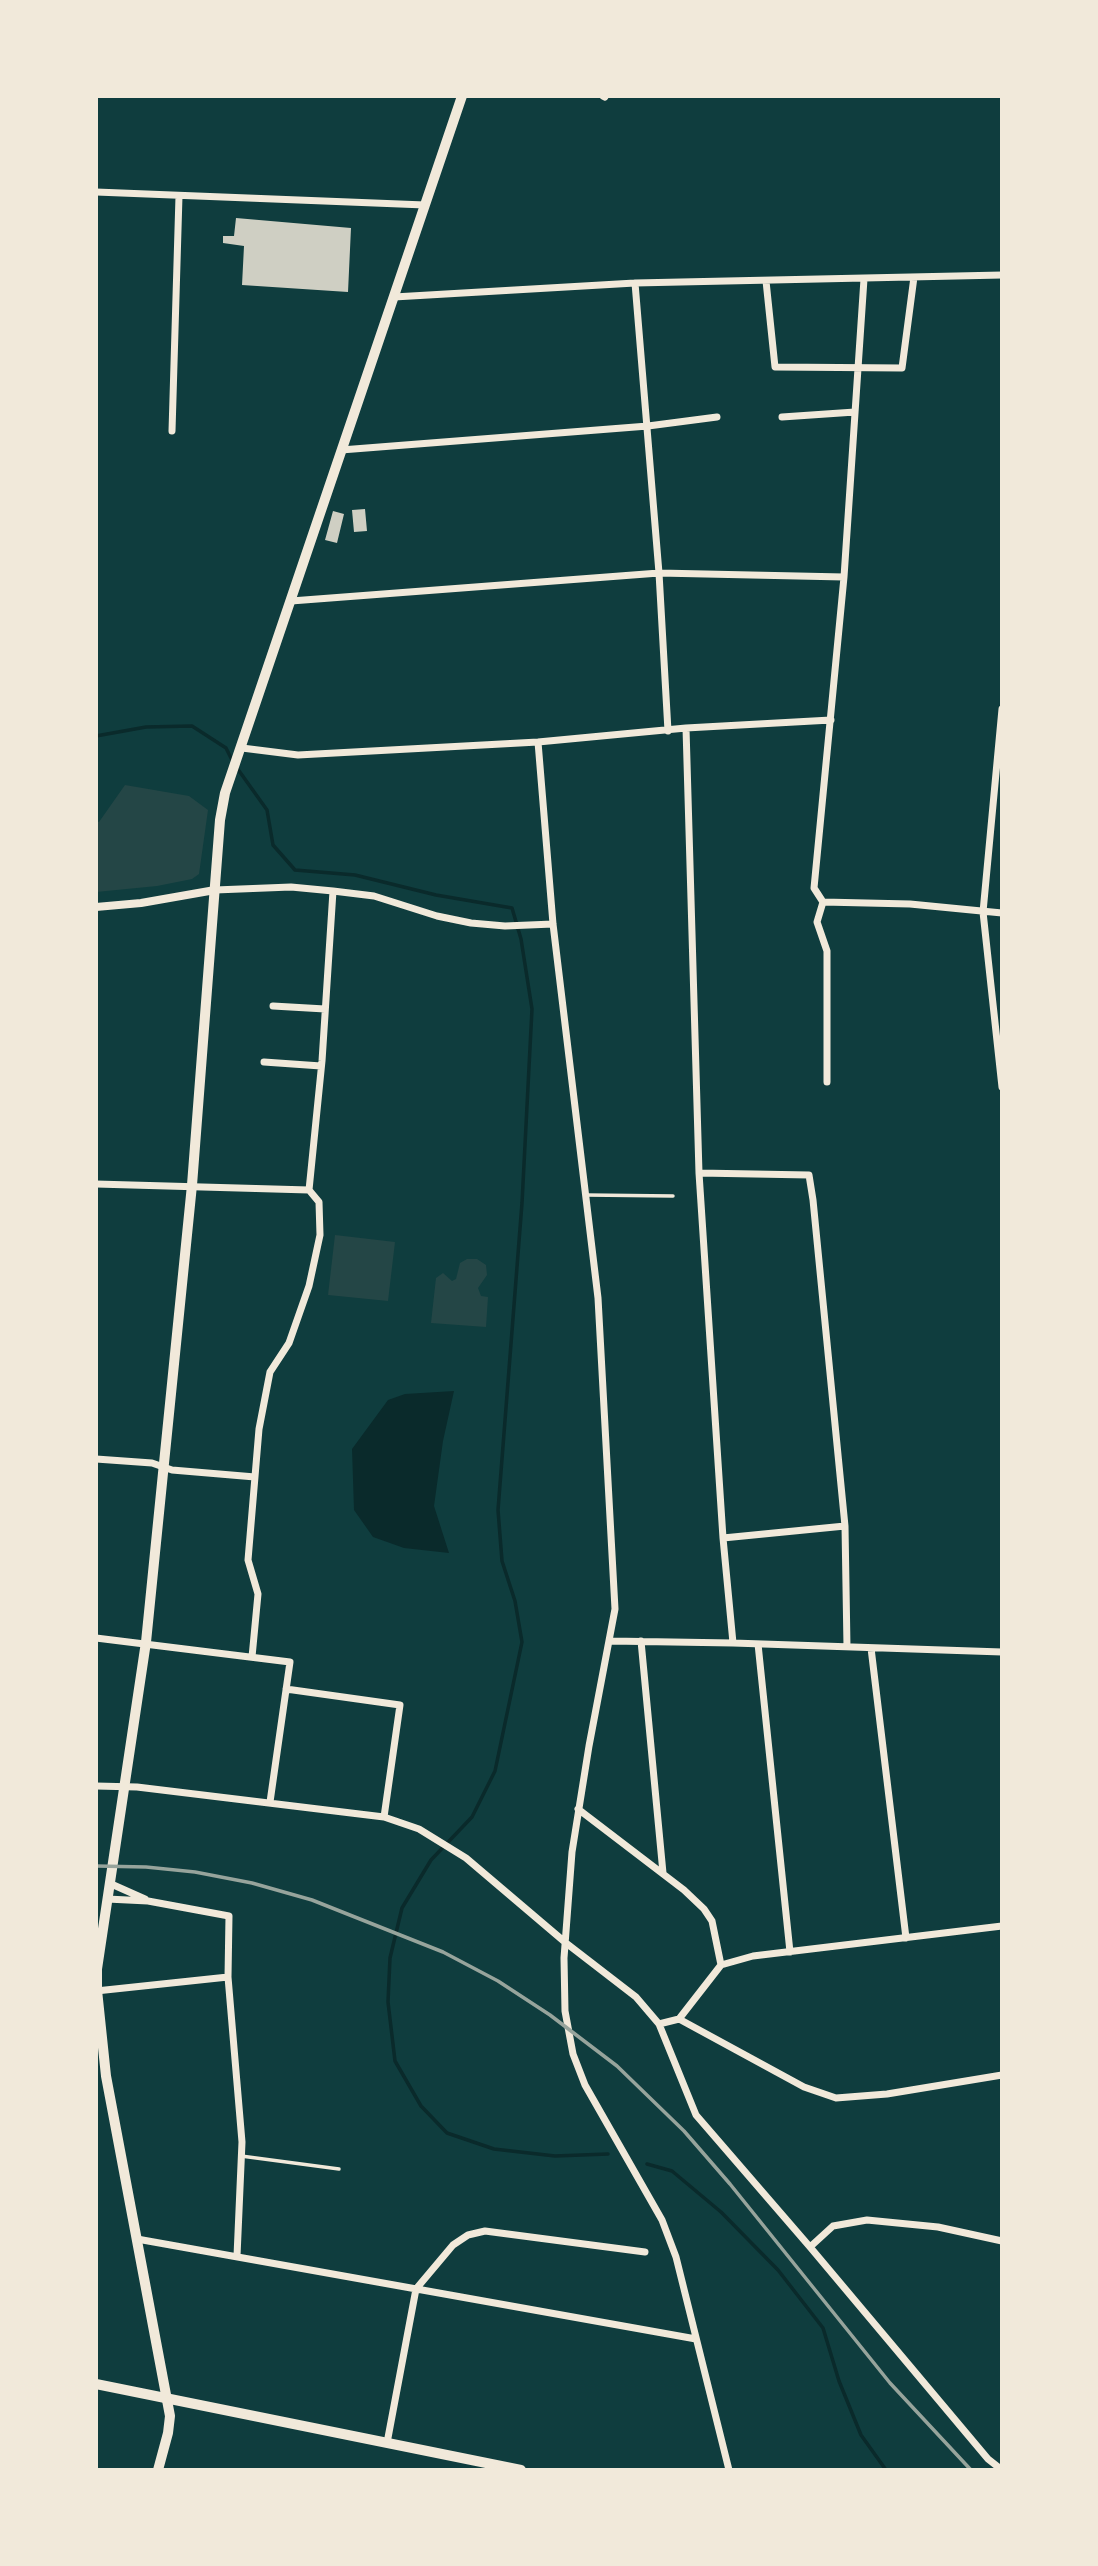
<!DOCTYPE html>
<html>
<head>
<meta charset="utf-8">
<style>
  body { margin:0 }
  #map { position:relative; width:1098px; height:2566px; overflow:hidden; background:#0f3d3e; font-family:Mulish,sans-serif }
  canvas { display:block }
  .frame { position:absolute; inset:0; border:98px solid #f1e9da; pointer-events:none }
</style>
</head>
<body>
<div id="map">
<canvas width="1098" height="2566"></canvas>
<div class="frame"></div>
</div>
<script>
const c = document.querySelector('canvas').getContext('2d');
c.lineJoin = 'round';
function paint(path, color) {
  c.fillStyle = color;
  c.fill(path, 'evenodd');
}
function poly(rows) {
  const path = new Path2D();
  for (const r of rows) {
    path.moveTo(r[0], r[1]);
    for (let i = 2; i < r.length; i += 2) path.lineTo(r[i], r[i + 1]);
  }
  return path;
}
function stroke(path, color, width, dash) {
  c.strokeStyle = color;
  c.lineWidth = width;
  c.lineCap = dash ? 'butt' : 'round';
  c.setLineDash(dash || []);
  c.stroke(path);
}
paint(poly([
  [125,785,189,796,208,810,199,874,192,879,157,886,96,892,96,821,99,822],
  [335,1235,395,1242,388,1301,328,1295],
  [467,1259,477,1259,486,1265,487,1275,478,1288,481,1296,488,1297,486,1327,431,1323,436,1278,443,1273,452,1281,456,1279,460,1263]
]), '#244646');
paint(poly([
  [454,1391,443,1441,434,1506,449,1553,404,1548,373,1537,354,1510,352,1449,388,1400,405,1394]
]), '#0a2a2b');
stroke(poly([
  [96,736,146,727,192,726,226,748,233,762],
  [237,768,267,810,273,845,295,870,355,875,436,895,512,908,521,939,532,1009,522,1203,498,1510,502,1561,515,1601,522,1642,495,1771,472,1817,431,1860,402,1908,390,1958,388,2002,395,2061,421,2106,447,2133,494,2149,555,2156,608,2154],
  [647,2164,672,2171,721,2212,778,2270,823,2328,839,2381,861,2435,886,2470]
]), '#0a2a2b', 3.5);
paint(poly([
  [236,218,351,228,348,292,242,285,244,246,223,243,223,236,234,236],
  [365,509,367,531,354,532,352,510],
  [333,511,344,514,337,543,325,540]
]), '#cfcfc3');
stroke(poly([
  [586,1195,673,1196],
  [241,2156,339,2169]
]), '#f1e9da', 3.5);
stroke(poly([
  [603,96,605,97],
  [96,192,425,205],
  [766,281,775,367,902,368,914,277],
  [635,283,659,573,668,731],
  [394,297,635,283,1002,275],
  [782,417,855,412],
  [172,431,179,196],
  [341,450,648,426,717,417],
  [291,601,659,573,844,577],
  [1002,709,983,912,1002,1087],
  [686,728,699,1173,723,1538,733,1643],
  [538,742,553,924,598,1298,615,1609,589,1746,572,1852,564,1958,565,2011,573,2054,585,2085,662,2220,676,2257,729,2470],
  [242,748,298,755,538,742,686,728,831,720],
  [215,890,291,887,333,891,374,896,437,916,471,923,505,926,553,924],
  [823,902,814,888,844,577,864,279],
  [823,902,817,922,827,951,827,1082],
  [823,902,910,904,1002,913],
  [273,1006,325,1009],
  [264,1062,321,1066],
  [699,1173,809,1175,813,1200,845,1526,847,1647],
  [96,1184,309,1190],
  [309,1190,322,1061,333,891],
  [96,1459,152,1463,172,1470,255,1477],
  [723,1538,845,1526],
  [96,1638,290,1662,270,1802],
  [611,1641,733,1643,1002,1652],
  [641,1641,663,1873],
  [758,1644,790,1952],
  [871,1648,906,1938],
  [252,1657,258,1594,248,1560,259,1429,270,1372,289,1343,309,1286,320,1235,319,1202,309,1190],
  [286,1689,400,1705,384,1817],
  [96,1786,137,1787,384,1817,419,1829,466,1858,566,1943,636,1997,659,2024,696,2115,810,2247,988,2459,1002,2470],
  [578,1809,684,1890,704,1909,712,1921,721,1965,679,2019,659,2024],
  [109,1883,145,1899],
  [107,1899,148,1901,229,1916,228,1977,242,2142,237,2256],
  [721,1965,753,1956,1002,1926],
  [96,1991,228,1977],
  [679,2019,804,2087,836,2098,887,2094,1002,2075],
  [137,2239,696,2339],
  [810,2247,833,2226,867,2220,938,2227,1002,2241],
  [387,2443,416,2289,453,2245,468,2235,485,2231,645,2252]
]), '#f1e9da', 7);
stroke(poly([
  [96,907,141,903,215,890]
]), '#f1e9da', 8);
stroke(poly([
  [158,2470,168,2433,170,2416,106,2076,97,1990,97,1969,146,1642,192,1185,220,820,225,793,462,96]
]), '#f1e9da', 10);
stroke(poly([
  [96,2384,521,2470]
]), '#f1e9da', 10);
stroke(poly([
  [96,1866,146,1867,195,1872,252,1883,312,1900,443,1952,498,1981,550,2015,617,2066,684,2131,730,2184,890,2383,971,2470]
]), '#97a49c', 3.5);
</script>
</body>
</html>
